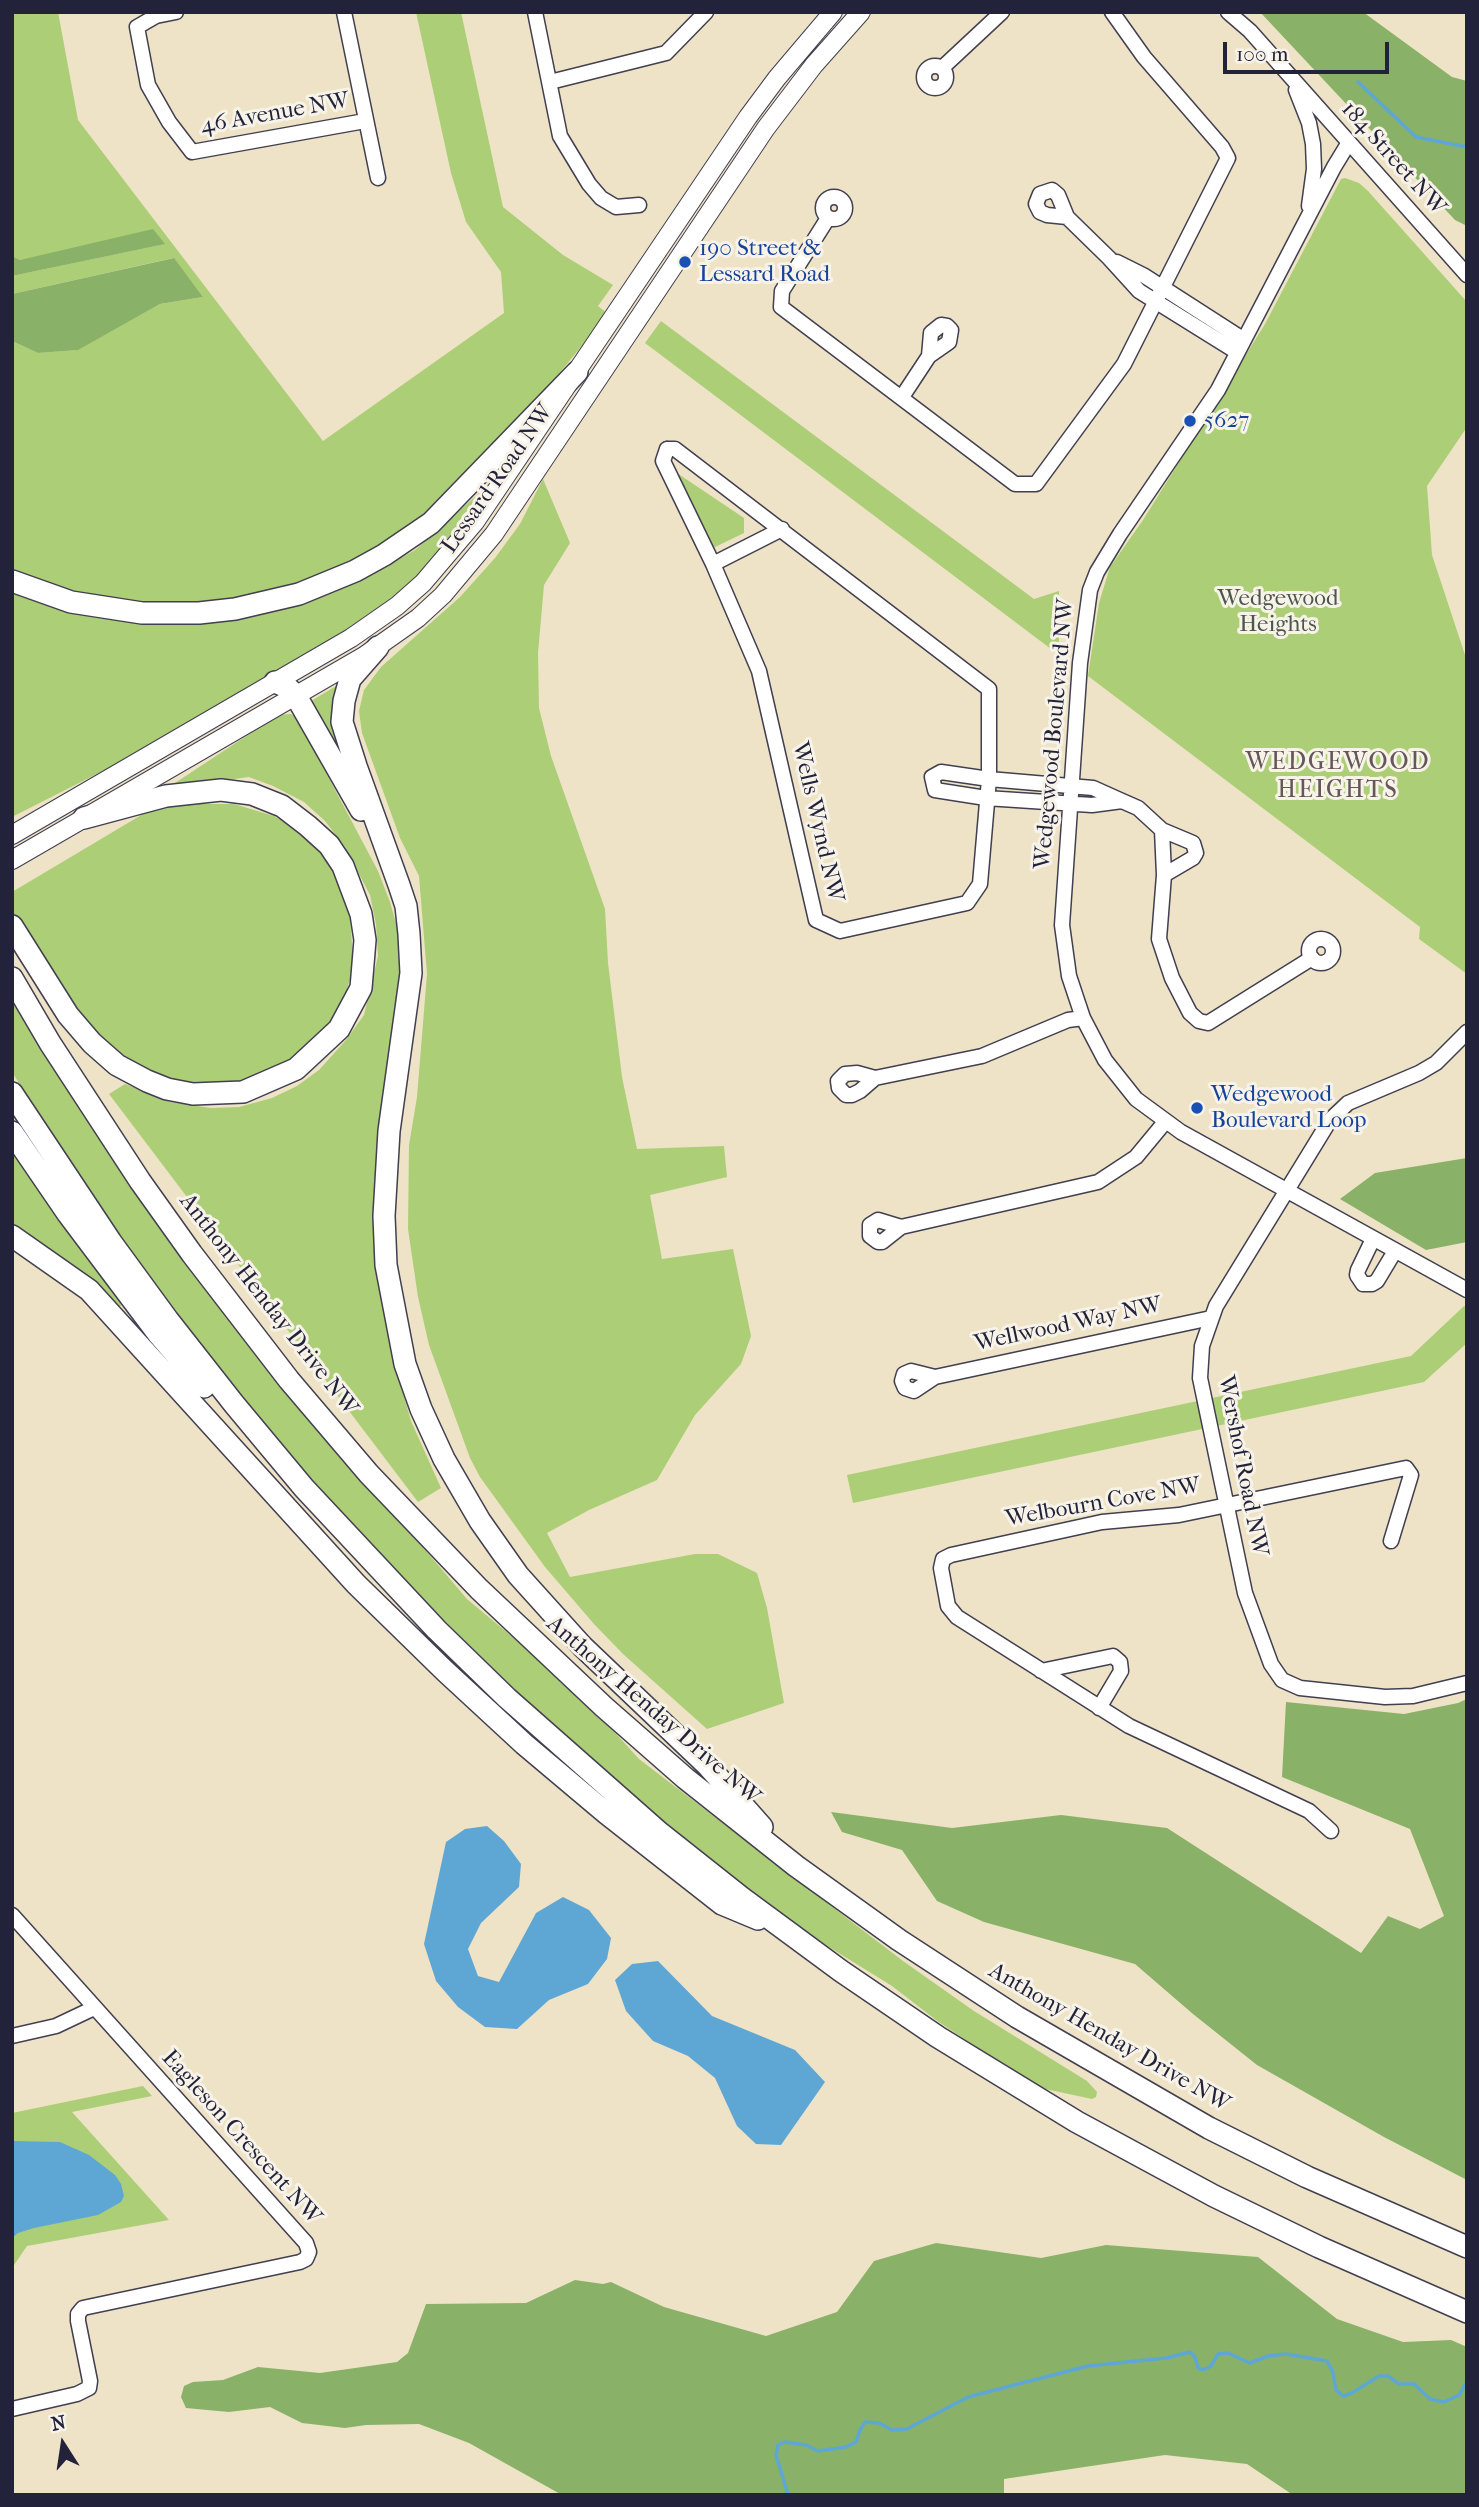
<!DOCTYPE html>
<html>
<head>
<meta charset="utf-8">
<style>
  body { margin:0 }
  #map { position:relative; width:1479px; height:2507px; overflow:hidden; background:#eee3c6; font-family:"IM FELL French Canon",serif }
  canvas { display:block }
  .frame { position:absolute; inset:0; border:14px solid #22223b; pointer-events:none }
  .north { position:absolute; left:28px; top:2409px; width:70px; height:70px; -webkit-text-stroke:5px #f7f3e8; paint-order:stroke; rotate:348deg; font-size:19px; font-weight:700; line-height:28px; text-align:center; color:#22223b }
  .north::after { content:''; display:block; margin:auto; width:24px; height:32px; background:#22223b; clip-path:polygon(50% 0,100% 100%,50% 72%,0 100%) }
  .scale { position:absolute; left:1223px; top:42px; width:166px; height:32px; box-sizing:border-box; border:4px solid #22223b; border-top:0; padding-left:9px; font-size:21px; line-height:24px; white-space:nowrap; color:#22223b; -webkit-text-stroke:5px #f7f3e8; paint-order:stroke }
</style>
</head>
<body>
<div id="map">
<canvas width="1479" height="2507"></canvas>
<div class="frame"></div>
<div class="north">N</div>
<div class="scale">100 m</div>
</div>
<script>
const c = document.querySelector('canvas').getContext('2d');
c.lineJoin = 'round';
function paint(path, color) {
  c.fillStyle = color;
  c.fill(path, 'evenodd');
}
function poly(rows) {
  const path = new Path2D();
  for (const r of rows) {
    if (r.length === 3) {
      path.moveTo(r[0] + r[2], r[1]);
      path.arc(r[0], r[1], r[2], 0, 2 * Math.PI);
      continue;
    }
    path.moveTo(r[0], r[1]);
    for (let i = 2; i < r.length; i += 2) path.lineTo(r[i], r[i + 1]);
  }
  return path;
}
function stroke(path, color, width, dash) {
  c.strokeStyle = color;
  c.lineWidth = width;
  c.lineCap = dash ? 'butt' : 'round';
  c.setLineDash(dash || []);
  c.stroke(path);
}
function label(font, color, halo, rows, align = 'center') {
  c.font = font + ' "IM FELL French Canon",serif';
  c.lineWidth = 6;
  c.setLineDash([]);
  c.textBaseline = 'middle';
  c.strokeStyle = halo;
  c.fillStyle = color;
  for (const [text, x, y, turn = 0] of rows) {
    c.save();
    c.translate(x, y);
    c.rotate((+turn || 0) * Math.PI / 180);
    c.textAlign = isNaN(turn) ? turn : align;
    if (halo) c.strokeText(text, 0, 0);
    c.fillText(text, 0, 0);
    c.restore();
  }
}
paint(poly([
  [12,12,58,12,78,120,323,441,504,313,501,272,466,222,451,173,416,12,461,12,503,207,563,255,613,285,598,306,608,314,491,456,404,534,350,563,296,585,233,599,186,605,142,603,73,592,12,570,12,341,38,353,77,350,160,304,203,297,173,258,12,294,12,276,164,244,20,260,12,256],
  [1345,178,1359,183,1368,191,1467,302,1467,427,1427,486,1432,555,1467,661,1467,974,1419,939,1420,927,1088,676,1099,603,1110,567,1143,520,1265,324,1341,179],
  [661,321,1034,599,1059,591,1059,655,645,343],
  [674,471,744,518,744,533,713,548],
  [543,479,570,543,544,585,538,653,539,708,551,756,605,909,608,963,622,1077,637,1149,724,1146,727,1177,650,1195,662,1259,733,1249,751,1336,741,1364,695,1415,657,1480,589,1510,547,1533,570,1577,695,1554,718,1554,757,1573,767,1608,784,1703,707,1729,623,1654,594,1624,545,1567,480,1477,470,1458,429,1345,418,1297,408,1229,409,1145,417,1097,427,974,419,876,400,838,362,733,359,711,364,690,381,667,460,597,495,558,520,524],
  [486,487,488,489,467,523,435,561,393,600,360,623,144,750,12,817,12,592,68,612,105,619,186,625,236,619,302,604,358,581,415,550],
  [338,685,332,709,339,749,336,749,311,701],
  [291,714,297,718,378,871,390,902,401,941,401,991,384,1306,399,1379,411,1421,441,1488,418,1502,109,1094,125,1084,170,1102,211,1108,239,1107,272,1098,297,1086,319,1070,346,1040,364,1015,378,956,376,924,370,895,345,847,325,821,304,802,273,786,249,777,177,787,175,783,278,715],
  [187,804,234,804,274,816,303,833,333,868,340,881,350,918,353,956,350,979,339,1015,308,1051,260,1080,194,1088,138,1072,83,1022,12,918,12,892,143,814,161,807],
  [12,999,129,1184,185,1263,225,1315,467,1599,576,1690,639,1759,903,1961,974,2011,1087,2081,1097,2092,1096,2097,1092,2099,1036,2087,936,2020,892,1986,795,1926,637,1800,541,1715,358,1536,198,1345,111,1227,66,1158,12,1072],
  [12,1140,120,1301,121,1306,117,1306,12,1223],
  [1464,1306,1467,1307,1467,1343,1424,1382,853,1503,847,1475,1411,1356],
  [143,2086,152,2096,72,2112,169,2220,27,2246,12,2268,12,2113]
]), '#acce76');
paint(poly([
  [1260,12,1363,12,1452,77,1467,81,1467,226,1455,220],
  [153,229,165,244,12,276,12,256,20,260],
  [174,258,203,297,160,304,78,350,38,353,12,341,12,294],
  [1467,1158,1467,1242,1426,1250,1340,1199,1375,1173],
  [1467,1699,1467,2180,1384,2137,1257,2065,1193,2014,1135,1964,984,1922,937,1901,902,1850,842,1832,831,1812,952,1828,1061,1815,1167,1828,1361,1953,1388,1916,1420,1929,1444,1916,1410,1829,1282,1777,1286,1702,1404,1714,1458,1703],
  [936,2243,1041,2258,1106,2245,1258,2257,1337,2319,1403,2342,1451,2340,1467,2347,1467,2495,1293,2495,1247,2464,1165,2455,1004,2479,1004,2495,562,2495,469,2443,419,2424,366,2425,345,2428,302,2423,270,2407,229,2412,186,2408,181,2397,184,2386,193,2382,223,2380,258,2367,320,2373,397,2362,408,2353,426,2304,526,2303,575,2280,603,2284,611,2282,664,2307,766,2336,837,2312,874,2261]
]), '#89b167');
paint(poly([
  [487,1826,504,1841,521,1864,519,1887,481,1923,468,1949,478,1976,499,1982,536,1913,563,1897,589,1910,611,1938,607,1959,588,1984,549,2000,517,2029,485,2027,458,2007,436,1981,424,1944,446,1842,465,1829],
  [658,1961,712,2016,795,2050,825,2082,781,2145,756,2144,737,2126,715,2078,688,2056,653,2041,626,2011,615,1980,632,1964],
  [12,2141,60,2142,89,2155,115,2175,121,2184,124,2196,121,2202,98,2215,34,2228,18,2233,12,2238]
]), '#5ea7d5');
stroke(poly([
  [1358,82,1416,137,1467,147],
  [788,2495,776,2455,778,2445,785,2442,806,2445,818,2451,846,2447,856,2442,860,2430,865,2422,879,2423,892,2430,907,2429,968,2397,1088,2366,1166,2358,1190,2352,1195,2357,1198,2368,1203,2370,1211,2366,1218,2354,1228,2353,1250,2363,1268,2356,1286,2354,1327,2361,1333,2373,1336,2390,1343,2396,1352,2393,1379,2376,1388,2376,1399,2384,1414,2384,1430,2399,1444,2402,1459,2395,1467,2382]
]), '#5ea7d5', 3.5);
const minor = poly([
  [176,12,156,16,137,27,148,85,169,122,192,152,365,121],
  [344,12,378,178],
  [535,12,560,136,589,184,601,198,616,207,639,205],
  [1228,12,1250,31,1467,275],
  [935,77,11],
  [942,68,1002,12],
  [550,82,666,53,706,12],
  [1296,90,1309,123,1313,144,1314,169,1309,206],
  [1348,144,1334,167,1218,390,1120,534,1097,572,1090,590,1080,663,1062,925,1069,976,1083,1018,1105,1060,1136,1099,1181,1132,1467,1290],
  [834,208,11],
  [1067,217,1047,215,1040,212,1036,204,1040,194,1052,190,1058,195,1067,217,1109,258,1139,291,1237,352],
  [828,218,782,291,781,307,1015,484,1036,484,1124,364,1228,158,1222,147,1144,57,1112,12],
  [1117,262,1143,275,1244,340],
  [902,397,929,356,949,342,951,330,947,326,941,325,931,333,929,356],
  [667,449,675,449,989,689,989,779,980,884,967,903,840,931,816,920,759,671,713,564,663,461,667,449],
  [713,564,782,529],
  [1122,801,1092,805,986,798,935,790,932,777,941,772,989,779,1093,788,1122,801,1138,808,1162,830,1193,843,1196,853,1193,858,1164,875],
  [1162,830,1164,875,1159,939,1172,978,1190,1013,1199,1021,1208,1023,1312,958],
  [1321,951,12],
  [1467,1032,1436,1063,1419,1073,1348,1103,1330,1120,1216,1306,1202,1346,1200,1378,1245,1593,1271,1664,1282,1680,1300,1688,1385,1697,1413,1696,1467,1683],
  [875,1078,860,1091,852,1095,846,1095,839,1088,838,1081,845,1074,857,1073,875,1078,982,1056,1068,1020,1083,1018],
  [901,1227,882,1242,878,1242,870,1236,870,1225,878,1220,901,1227,1098,1182,1136,1157,1165,1122],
  [1373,1239,1358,1270,1357,1275,1363,1284,1372,1284,1377,1281,1395,1251],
  [935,1377,914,1391,905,1388,902,1381,904,1374,911,1371,935,1377,1211,1318],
  [1041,1671,1113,1656,1120,1662,1121,1671,1099,1708],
  [1331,1831,1309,1811,1129,1726,957,1617,948,1606,941,1568,943,1559,951,1555,1102,1522,1179,1515,1406,1468,1411,1475,1391,1541],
  [12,1915,306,2243,309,2252,306,2259,300,2262,83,2308,78,2314,78,2321,90,2381,89,2388,77,2394,12,2409],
  [12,2036,56,2026,94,2008]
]);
const major = poly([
  [12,835,351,638,397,606,423,583,475,522,748,117,777,78,833,12],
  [12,860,364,656,418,618,443,595,494,534,766,128,814,65,861,12]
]);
const highway = poly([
  [12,581,71,602,142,613,199,613,235,609,299,594,355,571,384,555,431,523,577,372],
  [378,647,350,679,344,701,342,722,356,766,399,885,406,906,409,934,411,973,389,1131,384,1216,386,1265,405,1364,421,1409,444,1459,480,1521,518,1575,582,1646,708,1766,762,1827],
  [275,682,287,687,296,696,361,810],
  [12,926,68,1015,92,1043,117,1065,147,1081,167,1089,193,1094,243,1092,296,1069,339,1029,361,988,365,940,361,914,343,866,329,845,308,826,282,806,252,794,221,790,166,796,84,818],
  [12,978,50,1043,140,1181,192,1254,289,1380,369,1474,479,1589,604,1707,685,1778,796,1866,899,1940,1017,2017,1209,2128,1307,2177,1467,2247],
  [12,1093,111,1242,168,1320,234,1404,304,1488,436,1629,507,1698,660,1833,742,1898,841,1971,938,2037,1077,2122,1214,2196,1319,2247,1467,2312],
  [12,1132,68,1214,159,1335,204,1387],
  [12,1236,89,1290,356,1584,445,1671,524,1744,606,1813,722,1904,758,1919]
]);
stroke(minor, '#413f50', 17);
stroke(major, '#413f50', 20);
stroke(highway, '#413f50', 24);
stroke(minor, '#fff', 14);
stroke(major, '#fff', 18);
stroke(highway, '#fff', 21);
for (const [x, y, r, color] of [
  [685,262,7,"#1a4fb4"],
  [1190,421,7,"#1a4fb4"],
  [1197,1108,7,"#1a4fb4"]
]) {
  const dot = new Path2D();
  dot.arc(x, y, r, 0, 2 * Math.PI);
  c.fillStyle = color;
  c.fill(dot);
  stroke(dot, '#f7f3e8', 2.5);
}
label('23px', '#22223b', '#f7f3e8', [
  ["46 Avenue NW",275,114,-10],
  ["184 Street NW",1393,159,48],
  ["Lessard Road NW",498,479,-55],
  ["Wedgewood Boulevard NW",1055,734,-85],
  ["Wells Wynd NW",817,822,77],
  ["Anthony Henday Drive NW",268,1305,52],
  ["Wellwood Way NW",1068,1325,-12],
  ["Wershof Road NW",1242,1466,79],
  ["Welbourn Cove NW",1103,1503,-10],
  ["Anthony Henday Drive NW",653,1711,41],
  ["Anthony Henday Drive NW",1109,2038,30],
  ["Eagleson Crescent NW",241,2138,48]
]);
label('23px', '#164399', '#f7f3e8', [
  ["190 Street &",699,249],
  ["Lessard Road",699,275],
  ["5627",1204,421],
  ["Wedgewood",1211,1095],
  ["Boulevard Loop",1211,1121]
], 'left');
label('23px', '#4b564d', '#f7f3e8', [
  ["Wedgewood",1278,599],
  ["Heights",1278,625]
]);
c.letterSpacing = '2px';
label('24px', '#655659', '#f7f3e8', [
  ["WEDGEWOOD",1338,763],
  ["HEIGHTS",1338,791]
]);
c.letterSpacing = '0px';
</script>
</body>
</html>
